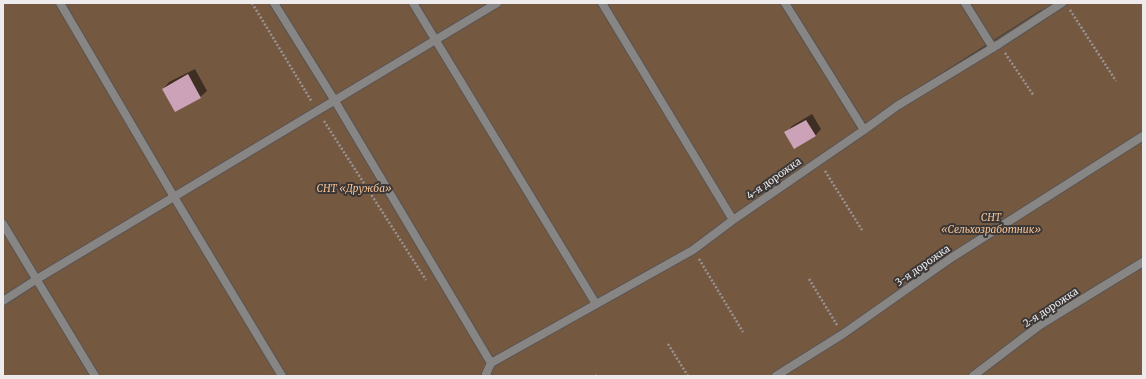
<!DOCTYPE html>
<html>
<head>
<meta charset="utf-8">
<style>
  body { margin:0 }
  #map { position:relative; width:1146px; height:379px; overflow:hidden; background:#3b3737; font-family:Merriweather,serif }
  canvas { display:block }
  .frame { position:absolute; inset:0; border:4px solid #eeebec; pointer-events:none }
</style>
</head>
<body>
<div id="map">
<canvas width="1146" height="379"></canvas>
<div class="frame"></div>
</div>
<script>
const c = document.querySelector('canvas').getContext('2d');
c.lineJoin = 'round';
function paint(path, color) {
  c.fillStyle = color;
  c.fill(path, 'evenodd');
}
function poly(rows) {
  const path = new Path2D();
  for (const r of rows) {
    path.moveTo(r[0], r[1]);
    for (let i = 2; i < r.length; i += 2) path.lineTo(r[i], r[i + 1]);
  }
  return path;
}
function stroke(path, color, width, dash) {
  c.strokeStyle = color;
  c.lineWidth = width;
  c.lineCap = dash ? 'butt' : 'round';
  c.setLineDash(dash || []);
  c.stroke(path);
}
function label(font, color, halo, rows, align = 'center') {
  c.font = font + ' Merriweather,serif';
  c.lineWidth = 4;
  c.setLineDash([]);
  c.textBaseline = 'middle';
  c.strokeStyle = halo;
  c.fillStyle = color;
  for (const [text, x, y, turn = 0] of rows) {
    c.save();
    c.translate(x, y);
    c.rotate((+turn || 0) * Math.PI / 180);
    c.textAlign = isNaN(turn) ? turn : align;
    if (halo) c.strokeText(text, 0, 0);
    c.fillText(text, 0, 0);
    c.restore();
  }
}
paint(poly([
  [3,3,1143,3,1143,376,3,376],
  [1041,10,1042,10,875,117,893,104]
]), '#745840');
paint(poly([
  [195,69,207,91,200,97,163,89,169,82],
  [812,114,821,129,815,136,786,133,792,126]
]), '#0007');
paint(poly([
  [188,74,201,98,175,112,162,89],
  [806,120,816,136,794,149,784,132]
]), '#cba2b7');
const lane = poly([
  [60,3,174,197,282,376],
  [413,3,596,304],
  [602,3,733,220],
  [785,3,864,130],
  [965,3,993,48],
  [3,224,95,376],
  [491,363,693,250,733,220,864,130,897,106,999,44,1062,3],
  [776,376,843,334,951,258,1143,136],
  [973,376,1040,325,1143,262]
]);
const street = poly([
  [274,3,335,101,491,363,486,374,487,376],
  [3,301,37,279,497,3]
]);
stroke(lane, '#585454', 10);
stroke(street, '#585454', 10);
stroke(poly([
  [252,3,312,102],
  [1070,10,1116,81],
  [1005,53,1034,96],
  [324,121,426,280],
  [825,171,862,230],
  [699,259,743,332],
  [809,279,837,325],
  [668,344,688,376],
  [595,375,596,376]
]), '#989495', 2.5, [2, 2]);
stroke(lane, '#888685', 8);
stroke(street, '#888685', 8);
label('10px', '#eeebec', '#3b3737', [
  ["4-я дорожка",774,179,-35],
  ["3-я дорожка",923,266,-35],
  ["2-я дорожка",1051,308,-33]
]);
label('italic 10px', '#f7c294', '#3b3737', [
  ["СНТ «Дружба»",354,189],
  ["СНТ",991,218],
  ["«Сельхозработник»",991,230]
]);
</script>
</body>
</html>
